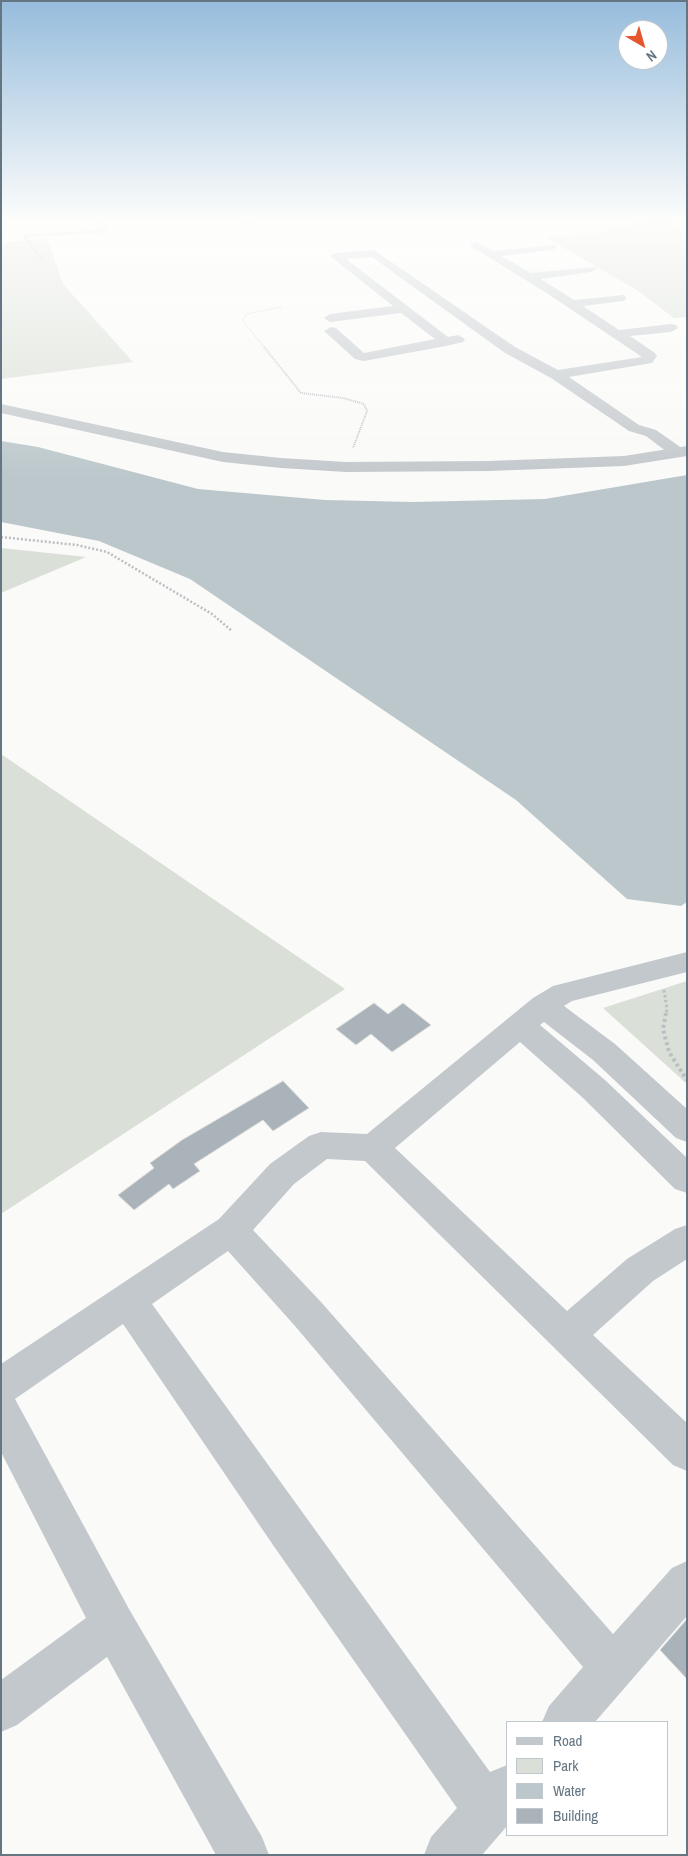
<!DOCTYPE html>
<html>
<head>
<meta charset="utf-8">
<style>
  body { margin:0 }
  #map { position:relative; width:688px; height:1856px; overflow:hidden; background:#fafaf8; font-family:"Archivo Narrow",sans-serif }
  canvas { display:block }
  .frame { position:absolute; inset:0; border:2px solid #657683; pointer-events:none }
  .legend { position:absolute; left:506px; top:1721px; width:162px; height:115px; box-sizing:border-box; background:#fff; border:1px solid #c1c8cd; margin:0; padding:6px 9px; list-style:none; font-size:15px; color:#657683 }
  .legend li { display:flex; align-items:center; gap:10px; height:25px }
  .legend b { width:25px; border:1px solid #c1c8cd }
  .north { position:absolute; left:618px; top:20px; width:50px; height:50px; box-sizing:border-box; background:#fff; border:1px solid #c1c8cd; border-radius:50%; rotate:142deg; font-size:14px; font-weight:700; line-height:20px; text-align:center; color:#657683 }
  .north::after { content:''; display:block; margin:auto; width:18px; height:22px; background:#e4572e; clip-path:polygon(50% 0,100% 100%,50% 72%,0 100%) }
</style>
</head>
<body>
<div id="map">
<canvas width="688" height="1856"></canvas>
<div class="frame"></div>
<ul class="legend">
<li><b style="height:6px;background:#c3c8cc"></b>Road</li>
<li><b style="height:14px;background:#dadfd7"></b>Park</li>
<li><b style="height:14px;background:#bbc7cb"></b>Water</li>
<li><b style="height:14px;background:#aab3b9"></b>Building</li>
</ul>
<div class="north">N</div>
</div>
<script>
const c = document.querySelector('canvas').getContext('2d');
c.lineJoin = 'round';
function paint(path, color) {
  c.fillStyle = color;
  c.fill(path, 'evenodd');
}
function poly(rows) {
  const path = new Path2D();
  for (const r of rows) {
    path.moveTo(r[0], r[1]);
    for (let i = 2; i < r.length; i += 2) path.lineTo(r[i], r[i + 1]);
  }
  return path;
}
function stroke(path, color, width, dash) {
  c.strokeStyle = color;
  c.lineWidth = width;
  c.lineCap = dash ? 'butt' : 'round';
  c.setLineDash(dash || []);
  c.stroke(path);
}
paint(poly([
  [687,225,687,317,674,318,637,290,545,237],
  [47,238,63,284,133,362,1,379,1,243],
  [1,548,86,557,1,593],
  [1,754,345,989,1,1214],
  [687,981,687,1084,603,1008]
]), '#dadfd7');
paint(poly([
  [1,441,38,447,198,489,325,500,413,502,545,499,687,475,687,902,681,906,627,899,516,800,190,579,99,541,1,522]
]), '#bbc7cb');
stroke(poly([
  [237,219,241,222,254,219],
  [42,259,24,236,106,231,97,220,102,219]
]), '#bbc7cb', 3);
const building = poly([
  [374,1003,388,1014,403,1003,431,1025,392,1052,371,1034,356,1045,336,1029,374,1003],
  [283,1081,309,1108,273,1131,263,1120,194,1164,200,1171,173,1189,169,1184,134,1210,118,1195,154,1168,150,1163,182,1140,283,1081],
  [687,1619,687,1679,660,1650,687,1619]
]);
paint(building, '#aab3b9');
stroke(building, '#dcdcda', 1);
stroke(poly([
  [265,348,242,320,247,314,282,307]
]), '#bbbfc2', 1, [1, 1]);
stroke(poly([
  [264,347,301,393,343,398,364,404,367,411,353,448]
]), '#bbbfc2', 2, [1, 1]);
stroke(poly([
  [1,537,77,545,107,552,212,614,232,631]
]), '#bbbfc2', 2.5, [2, 2]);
stroke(poly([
  [664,990,667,1009,666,1015]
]), '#bbbfc2', 3, [2.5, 2.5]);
stroke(poly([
  [666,1013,663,1029,669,1052,687,1080]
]), '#bbbfc2', 4, [3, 3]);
paint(poly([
  [668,219,679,219,681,222,676,225,613,233,608,230,613,227,668,219],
  [476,242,493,251,554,245,556,247,554,249,550,250,502,256,531,273,595,267,597,269,591,272,541,279,574,300,624,295,626,298,624,301,583,306,619,330,671,324,676,325,678,328,671,332,630,336,655,353,657,356,652,363,569,377,639,425,656,430,683,449,685,452,683,455,671,455,646,436,629,431,551,378,505,353,372,257,346,259,448,337,458,335,465,339,463,342,446,346,364,361,355,359,324,331,331,327,336,328,364,353,435,339,401,313,330,322,324,318,330,314,393,306,330,256,336,253,374,250,515,347,558,370,642,357,545,292,472,247,470,245,472,243,476,242],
  [687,952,687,972,572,1001,564,1006,615,1044,687,1109,687,1142,676,1138,593,1060,544,1022,540,1025,605,1080,687,1158,687,1193,675,1189,583,1098,520,1042,395,1148,567,1311,627,1259,675,1229,687,1225,687,1259,653,1281,593,1335,687,1423,687,1471,673,1465,365,1161,327,1159,294,1184,253,1230,321,1302,613,1634,672,1568,687,1561,687,1616,595,1722,542,1722,549,1706,583,1667,295,1326,228,1251,152,1304,490,1772,507,1765,507,1826,482,1855,424,1855,431,1837,457,1808,273,1545,123,1324,15,1399,129,1609,262,1837,269,1855,216,1855,107,1657,17,1725,1,1732,1,1680,86,1618,1,1452,1,1364,219,1219,270,1164,309,1136,321,1132,367,1134,533,998,553,986,687,952]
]), '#c3c8cc');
paint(poly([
  [1,404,223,452,281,458,346,462,488,461,624,456,687,446,687,456,624,466,488,471,346,472,281,468,223,462,1,413,1,404]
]), '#c3c8cc');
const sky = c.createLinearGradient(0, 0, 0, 479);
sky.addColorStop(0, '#96bcdc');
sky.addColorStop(0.46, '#fdfdfc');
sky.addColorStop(1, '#fdfdfc00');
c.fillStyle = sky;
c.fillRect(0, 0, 688, 479);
</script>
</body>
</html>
